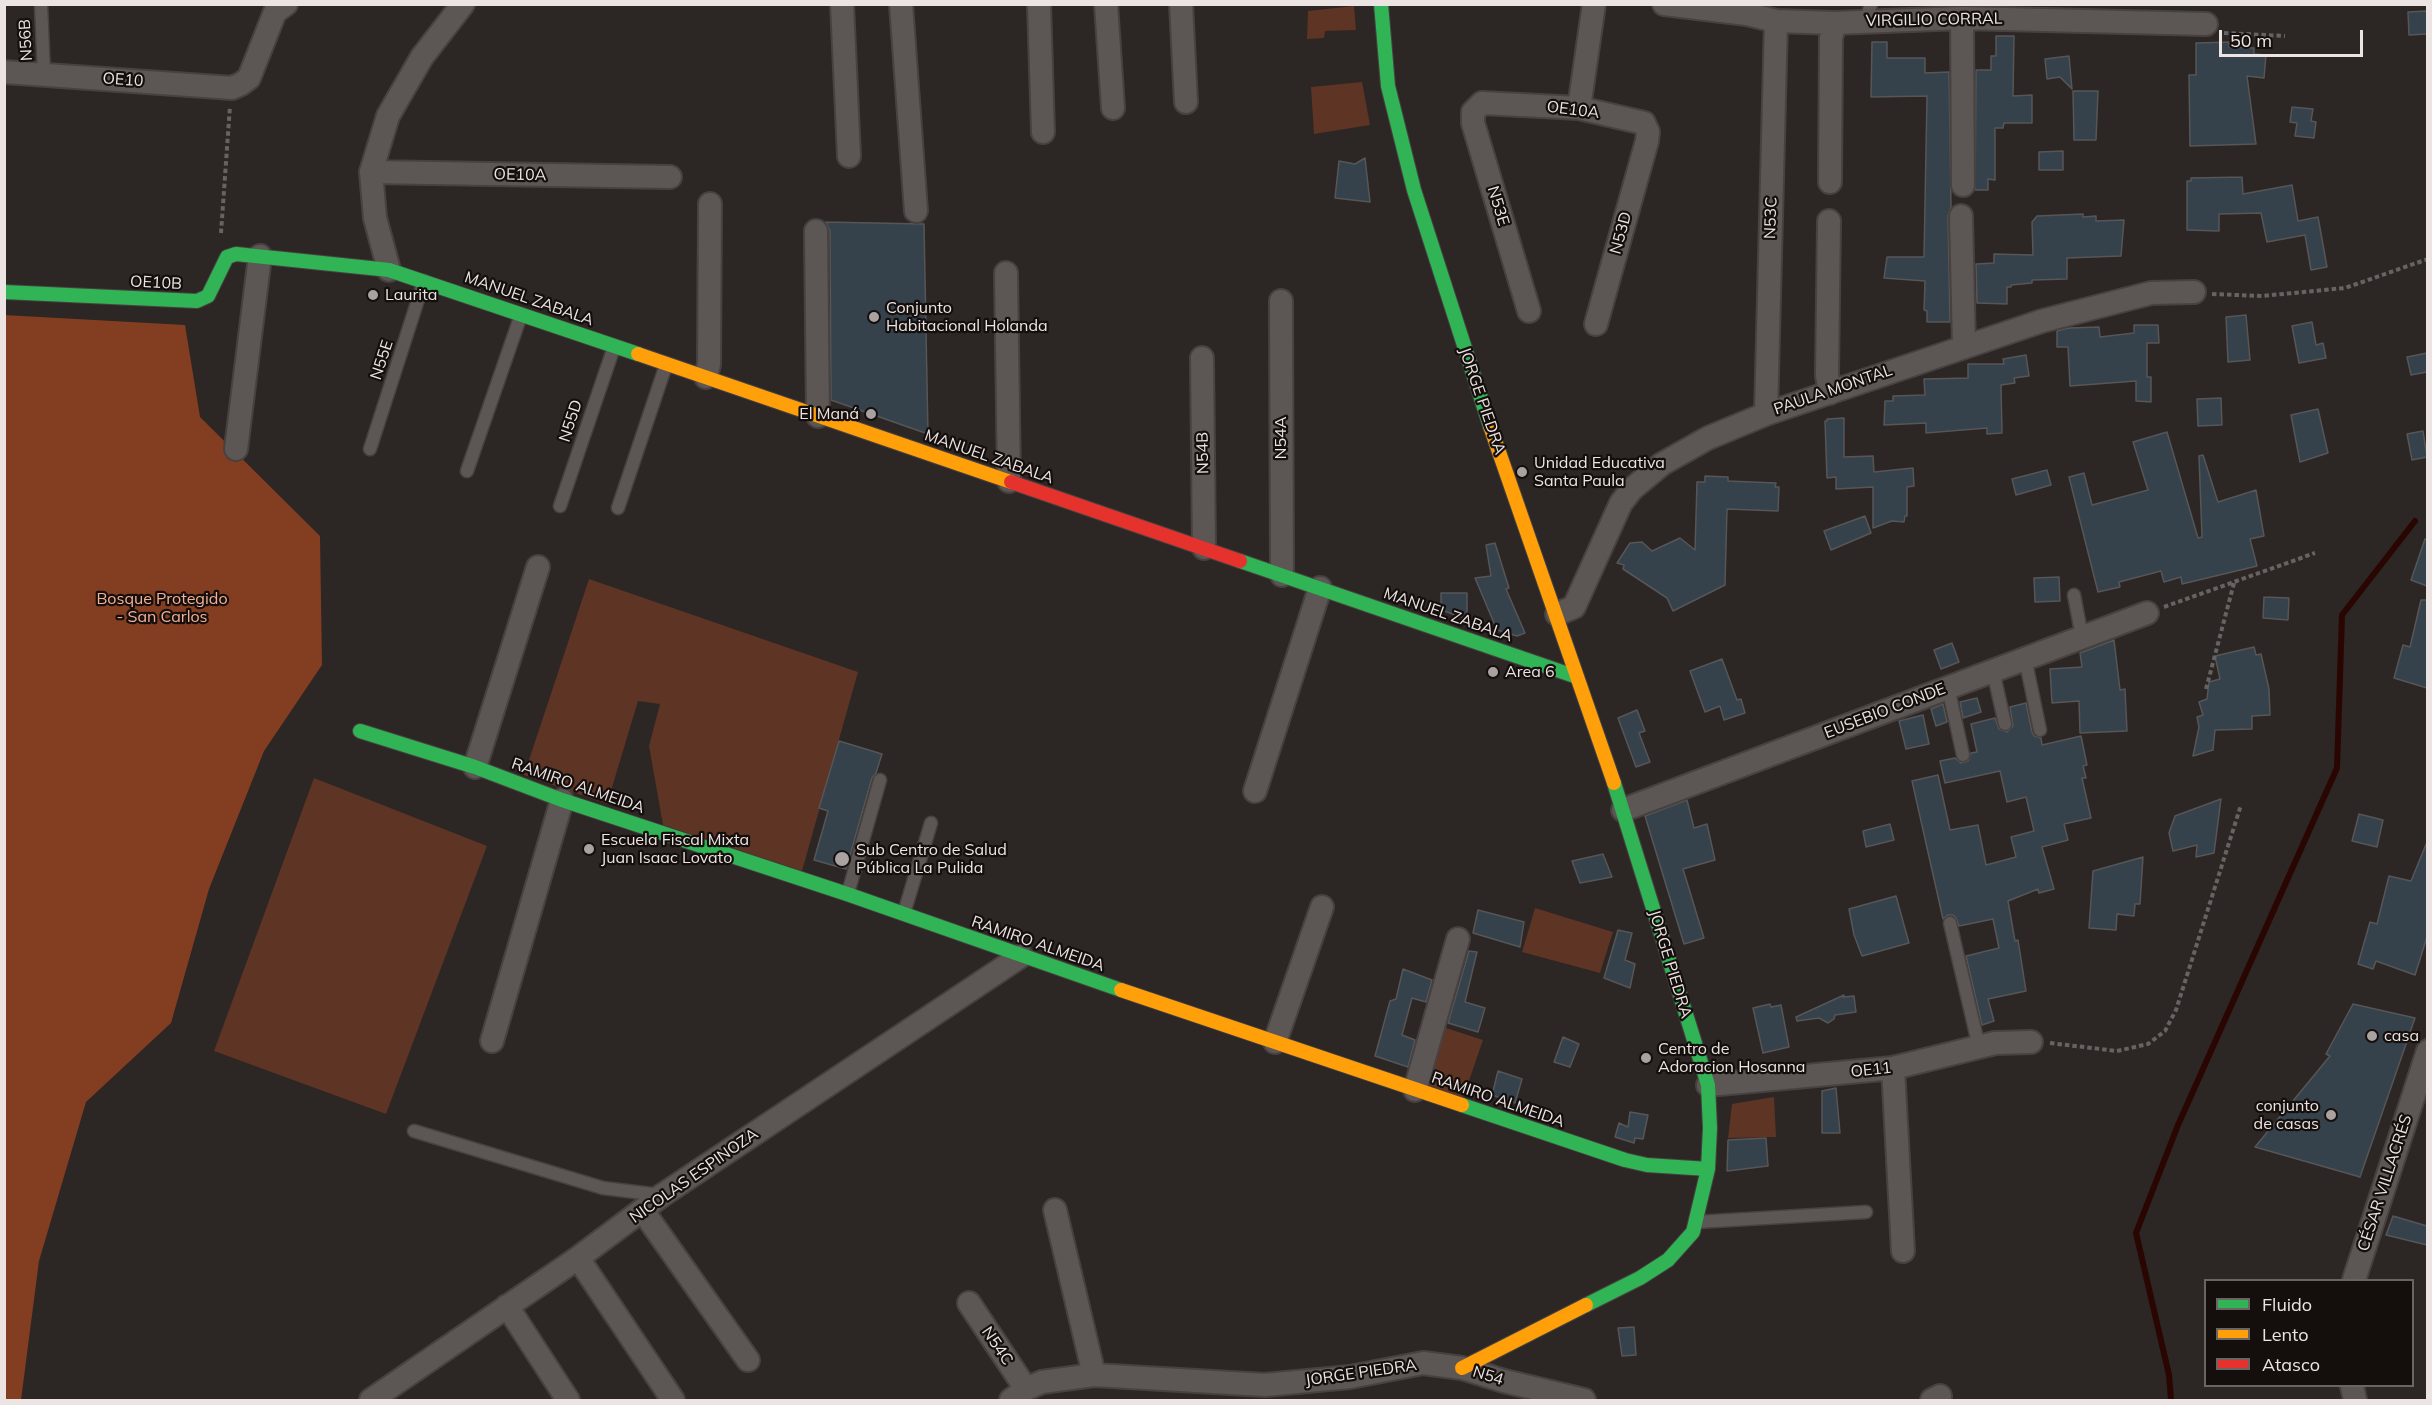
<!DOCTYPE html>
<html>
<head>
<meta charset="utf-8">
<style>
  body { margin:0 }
  #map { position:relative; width:2432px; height:1405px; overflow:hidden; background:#2c2624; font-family:Mulish,sans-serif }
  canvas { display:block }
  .frame { position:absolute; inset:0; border:6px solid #ece4e2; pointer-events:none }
  .legend { position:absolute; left:2204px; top:1279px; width:210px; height:108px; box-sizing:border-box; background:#140f0d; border:2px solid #6a6462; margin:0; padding:8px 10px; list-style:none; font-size:18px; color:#ece4e2 }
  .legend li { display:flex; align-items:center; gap:12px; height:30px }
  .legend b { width:30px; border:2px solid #6a6462 }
  .scale { position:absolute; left:2219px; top:30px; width:144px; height:27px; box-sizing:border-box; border:3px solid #ece4e2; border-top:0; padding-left:8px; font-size:18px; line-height:21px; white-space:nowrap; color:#ece4e2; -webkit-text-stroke:4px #140f0d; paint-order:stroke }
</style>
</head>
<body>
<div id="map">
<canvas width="2432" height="1405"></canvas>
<div class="frame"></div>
<ul class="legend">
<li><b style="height:8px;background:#30b455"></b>Fluido</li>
<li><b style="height:8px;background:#ff9f0a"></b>Lento</li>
<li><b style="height:8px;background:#e5322d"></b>Atasco</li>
</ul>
<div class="scale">50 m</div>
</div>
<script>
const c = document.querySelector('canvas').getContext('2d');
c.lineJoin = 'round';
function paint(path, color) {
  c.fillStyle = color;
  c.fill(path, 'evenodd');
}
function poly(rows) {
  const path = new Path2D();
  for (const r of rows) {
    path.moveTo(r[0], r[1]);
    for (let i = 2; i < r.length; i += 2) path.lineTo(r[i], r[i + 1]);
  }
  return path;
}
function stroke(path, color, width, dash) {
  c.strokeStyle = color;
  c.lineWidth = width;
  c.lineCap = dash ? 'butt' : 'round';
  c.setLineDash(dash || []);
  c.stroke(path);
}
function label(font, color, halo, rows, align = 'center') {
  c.font = font + ' Mulish,sans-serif';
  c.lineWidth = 4.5;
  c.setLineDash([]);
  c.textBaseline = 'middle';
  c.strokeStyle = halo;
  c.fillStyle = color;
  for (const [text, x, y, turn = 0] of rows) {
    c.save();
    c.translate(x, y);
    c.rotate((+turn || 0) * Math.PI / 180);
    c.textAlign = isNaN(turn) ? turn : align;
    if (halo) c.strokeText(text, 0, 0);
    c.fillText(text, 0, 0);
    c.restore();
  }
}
paint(poly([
  [1354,6,1356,30,1325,31,1324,38,1307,39,1308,11],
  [1362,82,1370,125,1314,134,1311,87],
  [589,579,858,672,802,871,663,825,649,746,660,704,638,701,607,804,524,775],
  [314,778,487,846,386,1114,214,1051],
  [1535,908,1613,932,1600,973,1522,952],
  [1443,1027,1483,1040,1463,1098,1422,1085],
  [1774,1097,1776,1137,1728,1138,1732,1104]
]), '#5e3424');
paint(poly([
  [4,315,185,325,200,417,320,536,322,665,264,751,209,889,171,1023,86,1102,39,1261,21,1400,4,1400]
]), '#833d21');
stroke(poly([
  [2171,1400,2169,1375,2136,1233,2178,1125,2337,768,2342,615,2415,521]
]), '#2a0603', 6);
const building = poly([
  [2427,11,2427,34,2409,35,2408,12,2427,11],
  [1996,36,2014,36,2013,96,2032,95,2032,123,2004,123,2003,128,1995,128,1995,180,1988,179,1988,190,1975,190,1976,70,1991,70,1991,56,1996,56,1996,36],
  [1872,42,1887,42,1887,58,1925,58,1925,73,1949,72,1951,207,1948,216,1950,322,1927,322,1927,311,1924,310,1925,281,1884,278,1887,257,1924,257,1927,96,1871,97,1872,42],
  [2229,42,2229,47,2254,48,2254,54,2266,55,2264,78,2247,76,2256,144,2190,146,2189,75,2196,75,2196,43,2229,42],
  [2069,56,2072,89,2060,77,2047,79,2045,59,2069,56],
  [2073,91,2098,91,2096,140,2074,140,2073,91],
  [2292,107,2313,109,2311,121,2316,122,2314,138,2295,136,2297,123,2290,122,2292,107],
  [2063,151,2063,170,2039,170,2039,152,2063,151],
  [1365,158,1370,202,1335,198,1339,161,1355,164,1365,158],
  [2242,177,2243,194,2292,185,2298,221,2318,217,2327,267,2311,270,2305,235,2267,242,2261,213,2219,214,2219,231,2187,230,2187,181,2191,181,2191,178,2242,177],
  [2083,214,2083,217,2096,216,2096,221,2124,220,2121,256,2067,258,2067,279,2032,280,2032,283,2011,285,2011,287,2007,287,2007,304,1977,303,1976,264,1994,263,1994,254,2033,255,2032,222,2037,216,2083,214],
  [826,222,924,224,928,434,831,400,830,231,826,222],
  [2246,315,2250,360,2228,362,2226,317,2246,315],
  [2312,322,2316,345,2323,343,2326,358,2299,363,2292,326,2312,322],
  [2134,325,2158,325,2159,343,2147,343,2147,377,2151,377,2151,402,2136,401,2136,381,2070,386,2068,347,2057,347,2057,331,2069,328,2099,327,2100,337,2134,333,2134,325],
  [2427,353,2427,372,2411,375,2407,357,2427,353],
  [2026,355,2029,376,2014,378,2015,383,2001,385,2002,433,1987,434,1987,428,1926,433,1926,423,1884,425,1885,401,1893,401,1893,396,1925,395,1924,379,1968,378,1968,364,2004,364,2003,359,2026,355],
  [2221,398,2222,425,2198,426,2197,399,2221,398],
  [2318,409,2328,453,2300,462,2291,415,2318,409],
  [1844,418,1844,457,1873,456,1874,472,1913,468,1914,486,1907,487,1907,516,1905,516,1904,522,1892,521,1873,528,1873,487,1836,489,1836,477,1827,478,1825,421,1827,421,1827,419,1844,418],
  [2423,431,2427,457,2412,460,2407,434,2423,431],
  [2167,432,2198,538,2202,537,2199,456,2203,455,2218,502,2256,490,2264,536,2250,539,2257,566,2182,584,2181,577,2164,582,2161,571,2119,582,2120,587,2098,592,2069,477,2084,473,2092,505,2148,490,2133,442,2167,432],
  [2047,470,2051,485,2016,495,2012,479,2047,470],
  [1705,476,1728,477,1728,481,1776,483,1775,487,1779,487,1778,511,1727,509,1725,585,1673,611,1667,598,1623,569,1624,565,1617,563,1630,543,1642,542,1652,551,1680,538,1695,550,1697,482,1705,482,1705,476],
  [1865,516,1871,533,1831,550,1824,531,1865,516],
  [2425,539,2427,540,2427,586,2411,580,2425,539],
  [1495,543,1509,588,1506,589,1525,633,1517,636,1497,630,1475,578,1491,576,1486,545,1495,543],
  [2059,577,2060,601,2035,602,2034,578,2059,577],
  [1441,593,1467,593,1467,619,1441,610,1441,593],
  [2264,597,2289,598,2288,620,2263,618,2264,597],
  [2421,600,2427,600,2427,688,2394,678,2403,645,2410,647,2421,600],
  [2114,640,2120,690,2125,689,2127,731,2080,733,2079,701,2052,703,2050,669,2082,667,2080,653,2114,640],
  [1952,643,1959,662,1941,669,1934,650,1952,643],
  [2254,647,2256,655,2261,654,2269,689,2270,715,2252,716,2252,729,2215,730,2213,750,2193,756,2199,727,2197,717,2203,715,2199,702,2207,699,2209,682,2220,679,2215,656,2254,647],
  [1722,659,1737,700,1741,699,1745,713,1724,720,1720,706,1705,712,1690,671,1722,659],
  [1977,698,1981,712,1963,718,1960,702,1977,698],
  [2026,703,2032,732,2034,736,2041,738,2042,745,2081,736,2087,765,2083,766,2086,778,2082,778,2091,818,2064,824,2068,840,2042,847,2054,889,2039,893,2038,889,2008,901,2015,941,2018,940,2026,991,1988,999,1994,1021,1982,1025,1966,956,1999,948,1993,919,1959,926,1956,918,1953,915,1948,915,1943,919,1912,781,1938,775,1950,830,1978,825,1986,865,2016,857,2011,837,2034,831,2026,797,2007,802,2000,771,1945,783,1940,761,1955,758,1961,763,1968,761,1971,753,1977,752,1971,724,1995,718,1999,729,2007,732,2013,726,2010,707,2026,703],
  [1943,704,1947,722,1936,726,1931,709,1943,704],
  [1637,710,1645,731,1639,733,1650,762,1636,767,1618,718,1637,710],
  [1923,715,1929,744,1906,749,1899,721,1923,715],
  [839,741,882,754,876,773,872,778,846,869,814,860,828,811,819,808,839,741],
  [2221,799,2214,853,2196,857,2197,845,2173,851,2169,833,2175,816,2221,799],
  [1687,800,1694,828,1707,824,1715,860,1683,869,1704,938,1684,944,1645,816,1687,800],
  [2359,814,2383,820,2377,847,2352,841,2359,814],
  [1890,824,1894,840,1866,847,1863,831,1890,824],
  [2427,842,2427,937,2415,975,2376,961,2373,969,2358,964,2370,922,2377,924,2389,876,2411,881,2427,842],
  [1603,854,1612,877,1580,883,1572,861,1603,854],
  [2143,857,2140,904,2135,904,2134,916,2117,914,2116,930,2089,928,2093,871,2143,857],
  [1896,896,1909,943,1862,956,1854,935,1849,909,1896,896],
  [1478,910,1524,922,1520,947,1473,933,1478,910],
  [1618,930,1632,933,1625,960,1635,964,1630,988,1604,978,1618,930],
  [1469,951,1477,952,1465,1002,1485,1008,1478,1032,1448,1023,1469,951],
  [1403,969,1432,980,1426,1002,1412,998,1402,1035,1415,1040,1408,1067,1375,1056,1390,1001,1396,999,1403,969],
  [1844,995,1843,997,1854,996,1856,1012,1835,1015,1834,1019,1828,1023,1819,1018,1797,1021,1796,1017,1844,995],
  [1770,1004,1771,1007,1781,1005,1789,1047,1763,1053,1753,1008,1770,1004],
  [2353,1004,2415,1018,2360,1177,2255,1147,2330,1056,2326,1054,2353,1004],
  [1563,1037,1579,1044,1570,1067,1554,1062,1563,1037],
  [1498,1071,1522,1079,1515,1103,1492,1095,1498,1071],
  [1836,1088,1840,1133,1822,1133,1822,1091,1836,1088],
  [1630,1112,1648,1115,1643,1139,1635,1138,1634,1143,1615,1137,1619,1123,1628,1127,1630,1112],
  [1766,1138,1768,1166,1727,1171,1728,1140,1766,1138],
  [2393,1216,2427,1226,2427,1245,2386,1235,2393,1216],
  [1634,1327,1636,1355,1622,1356,1618,1328,1634,1327]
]);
paint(building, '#36424b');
stroke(building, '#575657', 1.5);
const lane = poly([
  [41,4,44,75],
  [1866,20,1871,4],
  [370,449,424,281],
  [467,471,521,315],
  [560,506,614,347],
  [618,508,666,365],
  [2074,595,2082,637],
  [2025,658,2040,730],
  [1993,671,2005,724],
  [1948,687,1963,755],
  [848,893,880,780],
  [904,913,931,823],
  [1950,923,1979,1047],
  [414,1131,603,1188,660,1195],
  [1697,1222,1866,1212]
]);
const street = poly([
  [842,4,849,156],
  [901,4,916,211],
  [1039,4,1043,132],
  [1106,4,1113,108],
  [1181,4,1186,102],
  [1664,4,1747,14,1776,21,1835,23,1962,18,2206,24],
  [1962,18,1963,185],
  [4,72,232,88,241,84,249,78,275,12,286,4],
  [1579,108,1594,4],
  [371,172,670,177],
  [1830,182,1831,38,1835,23],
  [1961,216,1964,346],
  [1829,221,1827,375,1830,393],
  [816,231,818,416],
  [389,270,375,218,371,172,388,116,422,57,463,4],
  [1006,273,1009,481],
  [1281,301,1282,575],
  [1529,311,1473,123,1473,112,1482,103,1579,108,1644,123,1648,132,1647,141,1596,324],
  [1202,358,1204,548],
  [706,377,709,364,710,204],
  [1766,414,1776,21],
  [236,449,260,256],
  [1557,614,1574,607,1621,503,1632,489,1662,464,1708,438,1766,414,2042,321,2151,293,2194,292],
  [475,767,538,567],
  [1255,791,1320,588],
  [1623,810,2147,613],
  [492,1041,562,800],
  [1275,1042,1322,907],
  [1893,1068,1903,1251],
  [1708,1085,1893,1068,1995,1043,2031,1042],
  [1415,1090,1458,939],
  [1055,1210,1094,1375],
  [643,1211,748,1360],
  [578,1258,673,1400],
  [2354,1280,2428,1051],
  [969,1303,1026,1389],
  [507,1306,568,1400],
  [2352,1386,2355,1400],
  [371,1400,578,1258,661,1196,1021,956],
  [1011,1400,1026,1389,1042,1382,1094,1375,1265,1385,1350,1377,1423,1363,1462,1368,1504,1381,1584,1400],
  [1932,1400,1940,1396]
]);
const fast = poly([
  [1381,4,1388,86,1414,190,1490,426],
  [4,292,197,301,208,296,227,257,236,254,389,270,638,354],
  [1240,561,1577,677],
  [360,731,475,767,562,800,847,894,1121,990],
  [1462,1105,1625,1160,1647,1165,1708,1169],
  [1586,1305,1640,1278,1668,1260,1693,1232,1708,1169,1710,1128,1708,1085,1614,783]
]);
const slow = poly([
  [638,354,1011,482],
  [1490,426,1614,783],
  [1121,990,1462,1105],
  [1462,1368,1586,1305]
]);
const jam = poly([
  [1011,482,1240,561]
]);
stroke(lane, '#474240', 15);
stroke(street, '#474240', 26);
stroke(fast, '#474240', 16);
stroke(slow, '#474240', 16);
stroke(jam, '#474240', 16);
stroke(poly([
  [2224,33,2285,36],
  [221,233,230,106],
  [2212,294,2262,296,2345,288,2428,259],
  [2164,607,2315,553],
  [2206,689,2234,583],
  [2050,1043,2117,1051,2148,1044,2165,1031,2176,1010,2241,805]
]), '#676362', 4, [4.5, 3]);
stroke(lane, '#5c5755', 12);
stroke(street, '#5c5755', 22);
stroke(fast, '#30b455', 14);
stroke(slow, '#ff9f0a', 14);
stroke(jam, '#e5322d', 14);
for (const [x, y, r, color] of [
  [373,295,6,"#a9a2a0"],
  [874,317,6,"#a9a2a0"],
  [871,414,6,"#a9a2a0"],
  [1522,472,6,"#a9a2a0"],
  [1493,672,6,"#a9a2a0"],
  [589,849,6,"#a9a2a0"],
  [842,859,8,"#a9a2a0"],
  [2372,1036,6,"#a9a2a0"],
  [1646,1058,6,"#a9a2a0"],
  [2331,1115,6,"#a9a2a0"]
]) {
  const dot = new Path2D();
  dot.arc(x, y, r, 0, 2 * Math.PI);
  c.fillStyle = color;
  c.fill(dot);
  stroke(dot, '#140f0d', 2);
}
label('16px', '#ece4e2', '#140f0d', [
  ["VIRGILIO CORRAL",1934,20,-1],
  ["N56B",26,40,-93],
  ["OE10",123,80,4],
  ["OE10A",1573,110,7],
  ["OE10A",520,175,1],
  ["N53E",1498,206,73],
  ["N53C",1771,218,-88],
  ["N53D",1621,233,-75],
  ["OE10B",156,283,3],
  ["MANUEL ZABALA",529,299,19],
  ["N55E",382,360,-72],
  ["PAULA MONTAL",1833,390,-19],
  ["JORGE PIEDRA",1482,401,71],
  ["N55D",571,421,-72],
  ["N54A",1281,438,-90],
  ["N54B",1203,453,-91],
  ["MANUEL ZABALA",989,457,19],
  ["MANUEL ZABALA",1448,615,19],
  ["EUSEBIO CONDE",1885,711,-21],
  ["RAMIRO ALMEIDA",578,786,19],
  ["RAMIRO ALMEIDA",1038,944,19],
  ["JORGE PIEDRA",1670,964,73],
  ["OE11",1871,1070,-6],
  ["RAMIRO ALMEIDA",1498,1100,19],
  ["NICOLAS ESPINOZA",694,1176,-35],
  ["CÉSAR VILLACRÉS",2385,1183,-72],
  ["N54C",997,1346,56],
  ["JORGE PIEDRA",1361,1373,-8],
  ["N54",1488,1376,17]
]);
label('16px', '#ece4e2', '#140f0d', [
  ["Laurita",385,295],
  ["Conjunto",886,308],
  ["Habitacional Holanda",886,326],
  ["El Maná",859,414,"right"],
  ["Unidad Educativa",1534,463],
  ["Santa Paula",1534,481],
  ["Area 6",1505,672],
  ["Escuela Fiscal Mixta",601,840],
  ["Juan Isaac Lovato",601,858],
  ["Sub Centro de Salud",856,850],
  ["Pública La Pulida",856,868],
  ["casa",2384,1036],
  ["Centro de",1658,1049],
  ["Adoracion Hosanna",1658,1067],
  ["conjunto",2319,1106,"right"],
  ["de casas",2319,1124,"right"]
], 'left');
label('16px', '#f5b197', '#140f0d', [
  ["Bosque Protegido",162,599],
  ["- San Carlos",162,617]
]);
</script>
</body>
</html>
